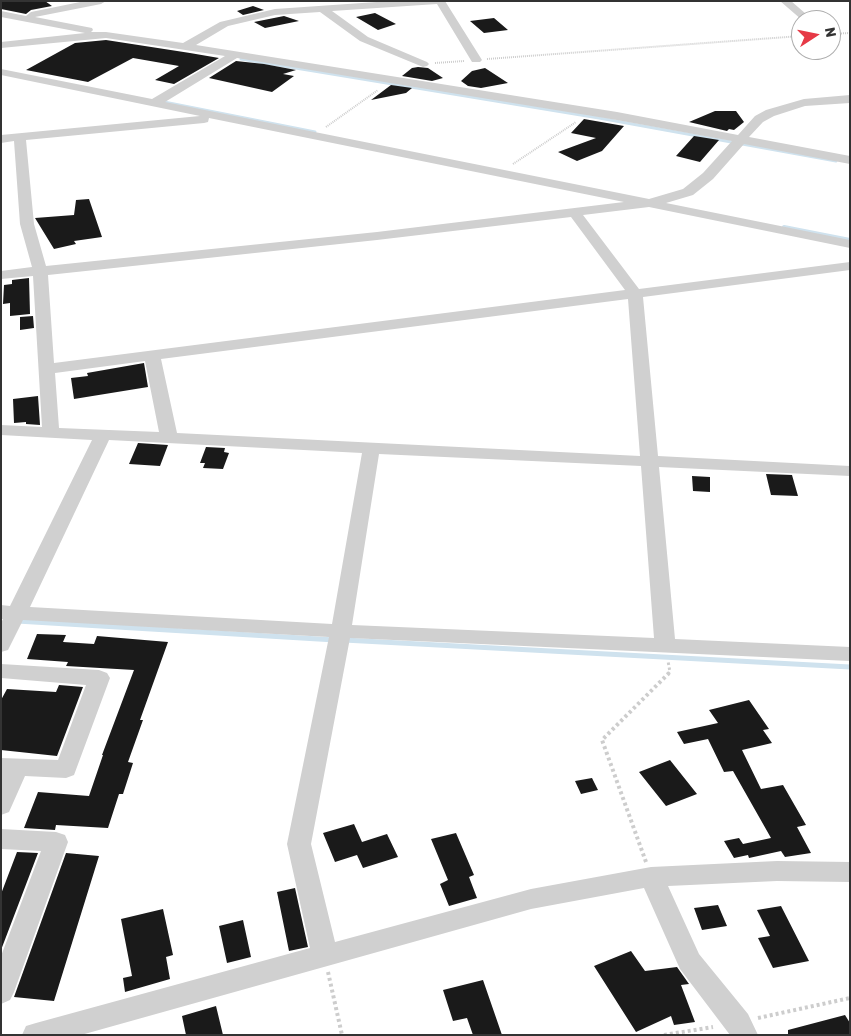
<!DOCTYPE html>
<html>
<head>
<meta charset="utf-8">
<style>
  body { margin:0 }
  #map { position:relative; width:851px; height:1036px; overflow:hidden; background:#fff; font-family:Rubik,sans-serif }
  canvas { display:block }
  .frame { position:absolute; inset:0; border:2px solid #333; pointer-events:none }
  .north { position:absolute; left:791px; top:10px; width:50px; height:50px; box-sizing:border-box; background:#fff; border:1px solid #adadad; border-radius:50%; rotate:79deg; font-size:14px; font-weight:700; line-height:20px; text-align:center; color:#333 }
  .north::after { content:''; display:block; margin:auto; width:18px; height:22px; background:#e63946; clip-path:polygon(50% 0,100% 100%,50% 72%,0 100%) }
</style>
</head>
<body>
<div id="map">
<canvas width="851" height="1036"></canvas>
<div class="frame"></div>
<div class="north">N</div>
</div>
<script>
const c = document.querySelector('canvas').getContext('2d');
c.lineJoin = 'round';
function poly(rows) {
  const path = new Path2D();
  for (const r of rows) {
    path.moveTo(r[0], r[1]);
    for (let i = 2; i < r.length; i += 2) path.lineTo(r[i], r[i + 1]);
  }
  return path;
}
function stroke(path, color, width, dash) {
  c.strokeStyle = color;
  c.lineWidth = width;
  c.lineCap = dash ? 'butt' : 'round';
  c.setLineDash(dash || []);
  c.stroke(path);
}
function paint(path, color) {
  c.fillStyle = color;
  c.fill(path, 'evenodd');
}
stroke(poly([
  [241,59,599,118,836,161],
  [159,101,315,132]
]), '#cfe2ee', 3);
stroke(poly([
  [784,227,850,240]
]), '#cfe2ee', 4);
stroke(poly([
  [17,621,335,640],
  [344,640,850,667]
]), '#cfe2ee', 5);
paint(poly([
  [1,1,45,1,52,6,31,10,26,14,1,9],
  [253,6,264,10,243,15,237,11],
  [375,13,396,24,378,30,356,17],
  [284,16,299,21,265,28,254,22],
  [494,18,508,30,484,33,470,21],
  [106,40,190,53,219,58,174,84,155,80,179,66,133,58,88,82,26,70,75,43],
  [236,61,264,64,296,70,283,74,294,76,272,92,209,78],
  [418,67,428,68,443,78,432,81,402,76,412,68],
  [485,68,508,83,481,88,468,86,461,81,472,71],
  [391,85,412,88,406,93,371,100],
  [736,111,744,122,734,130,729,129,727,131,689,122,715,111],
  [584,119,624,126,602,151,577,161,558,152,596,138,571,133],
  [694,136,719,140,700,162,676,156],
  [89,199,102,237,74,241,76,244,54,249,35,218,74,215,76,200],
  [29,278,30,314,10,316,10,303,3,304,4,285,12,284,12,280],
  [33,316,34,328,20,330,20,317],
  [144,363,148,387,74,399,71,378,88,376,87,373],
  [38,396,40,425,26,424,26,422,14,423,13,399],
  [138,443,168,445,160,466,129,464],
  [206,447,225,448,224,452,229,453,223,469,203,468,205,463,200,463],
  [766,474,792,475,798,496,771,495],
  [692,476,710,477,710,492,693,491],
  [37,634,66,635,63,642,94,644,97,636,168,642,140,720,143,720,128,762,133,763,123,794,119,794,108,828,56,825,55,830,24,828,38,792,89,796,103,755,102,755,134,670,66,666,68,662,27,659],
  [59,685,83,687,57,756,1,750,1,700,7,689,56,692],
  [749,700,769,729,763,730,772,743,742,750,761,789,783,785,806,825,797,827,811,853,785,857,781,851,749,858,748,855,734,858,724,841,739,838,743,844,771,838,733,771,724,772,708,739,684,744,677,732,718,723,709,710],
  [670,760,697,794,666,806,639,772],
  [592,778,598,790,581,794,575,781],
  [354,824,362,842,387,834,398,857,363,868,357,855,335,862,323,833],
  [456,833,474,875,469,877,477,898,449,906,440,884,448,880,431,839],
  [17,852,38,853,1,950,1,894],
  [66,853,99,856,54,1001,14,997],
  [295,888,308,947,289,951,277,892],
  [718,905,727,926,702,930,694,908],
  [781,906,809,961,773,968,758,938,770,936,757,910],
  [163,909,173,955,166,957,170,979,125,992,123,978,132,976,121,919],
  [243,920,251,957,227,963,219,926],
  [631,951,645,971,677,967,689,984,681,985,695,1022,674,1025,671,1016,636,1032,594,966],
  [483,980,502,1035,473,1035,467,1018,453,1021,443,990],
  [216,1006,223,1035,186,1035,182,1016],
  [845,1015,850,1023,850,1035,788,1035,788,1030]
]), '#1a1a1a');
stroke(poly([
  [831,34,850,33],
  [487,59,801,36],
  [435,63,464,61],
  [326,127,378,90],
  [513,164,576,122]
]), '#cdcdcd', 2, [1, 1]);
stroke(poly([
  [668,674,670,672,668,661]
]), '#cdcdcd', 3, [2.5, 2.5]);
stroke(poly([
  [646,862,602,740,669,673],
  [328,972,342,1035],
  [758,1018,850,998],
  [664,1035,713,1027]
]), '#cdcdcd', 4, [3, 3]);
paint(poly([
  [85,1,106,1,101,4,35,17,92,28,93,30,91,32,106,32,183,43,220,22,275,9,391,1,445,1,482,60,480,62,472,62,437,4,332,11,368,37,427,62,429,64,427,66,423,67,360,41,320,12,275,15,228,26,196,45,617,112,738,135,755,116,766,110,804,99,850,95,850,103,805,106,774,116,763,122,749,137,850,156,850,164,744,144,713,179,693,195,666,203,850,240,850,248,649,207,583,215,639,289,850,262,850,270,643,297,658,456,850,466,850,476,659,467,675,639,850,647,850,661,350,638,311,844,335,942,531,889,651,867,777,861,850,862,850,882,777,881,668,886,699,954,748,1014,758,1035,730,1035,680,969,644,888,531,909,81,1035,22,1035,26,1026,36,1023,310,948,287,844,329,637,23,620,8,650,1,652,1,623,3,619,1,619,1,605,10,606,92,440,1,435,1,425,42,427,33,276,1,279,1,271,32,267,20,224,14,141,1,143,1,135,200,116,1,75,1,69,152,99,225,56,106,38,1,48,1,42,85,33,1,17,1,11,26,16,31,12,85,1],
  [237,58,617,120,732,141,703,173,683,189,649,199,165,102,237,58],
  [209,118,624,202,377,232,46,266,34,224,26,140,204,123,208,122,209,118],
  [571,217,625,290,54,363,48,275,377,240,571,217],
  [628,299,640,456,177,433,161,359,628,299],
  [145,361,159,432,59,428,55,373,145,361],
  [109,440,362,453,332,624,30,607,109,440],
  [379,454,641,466,654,638,352,625,379,454],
  [780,1,791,1,813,20,802,20,780,1],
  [1,664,99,670,107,673,110,678,74,775,66,778,25,776,9,812,1,815,1,758,58,760,86,685,1,678,1,664],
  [1,829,56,832,65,835,68,842,14,992,10,1000,1,1004,1,956,41,851,1,849,1,829]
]), '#d0d0d0');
</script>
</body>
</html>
